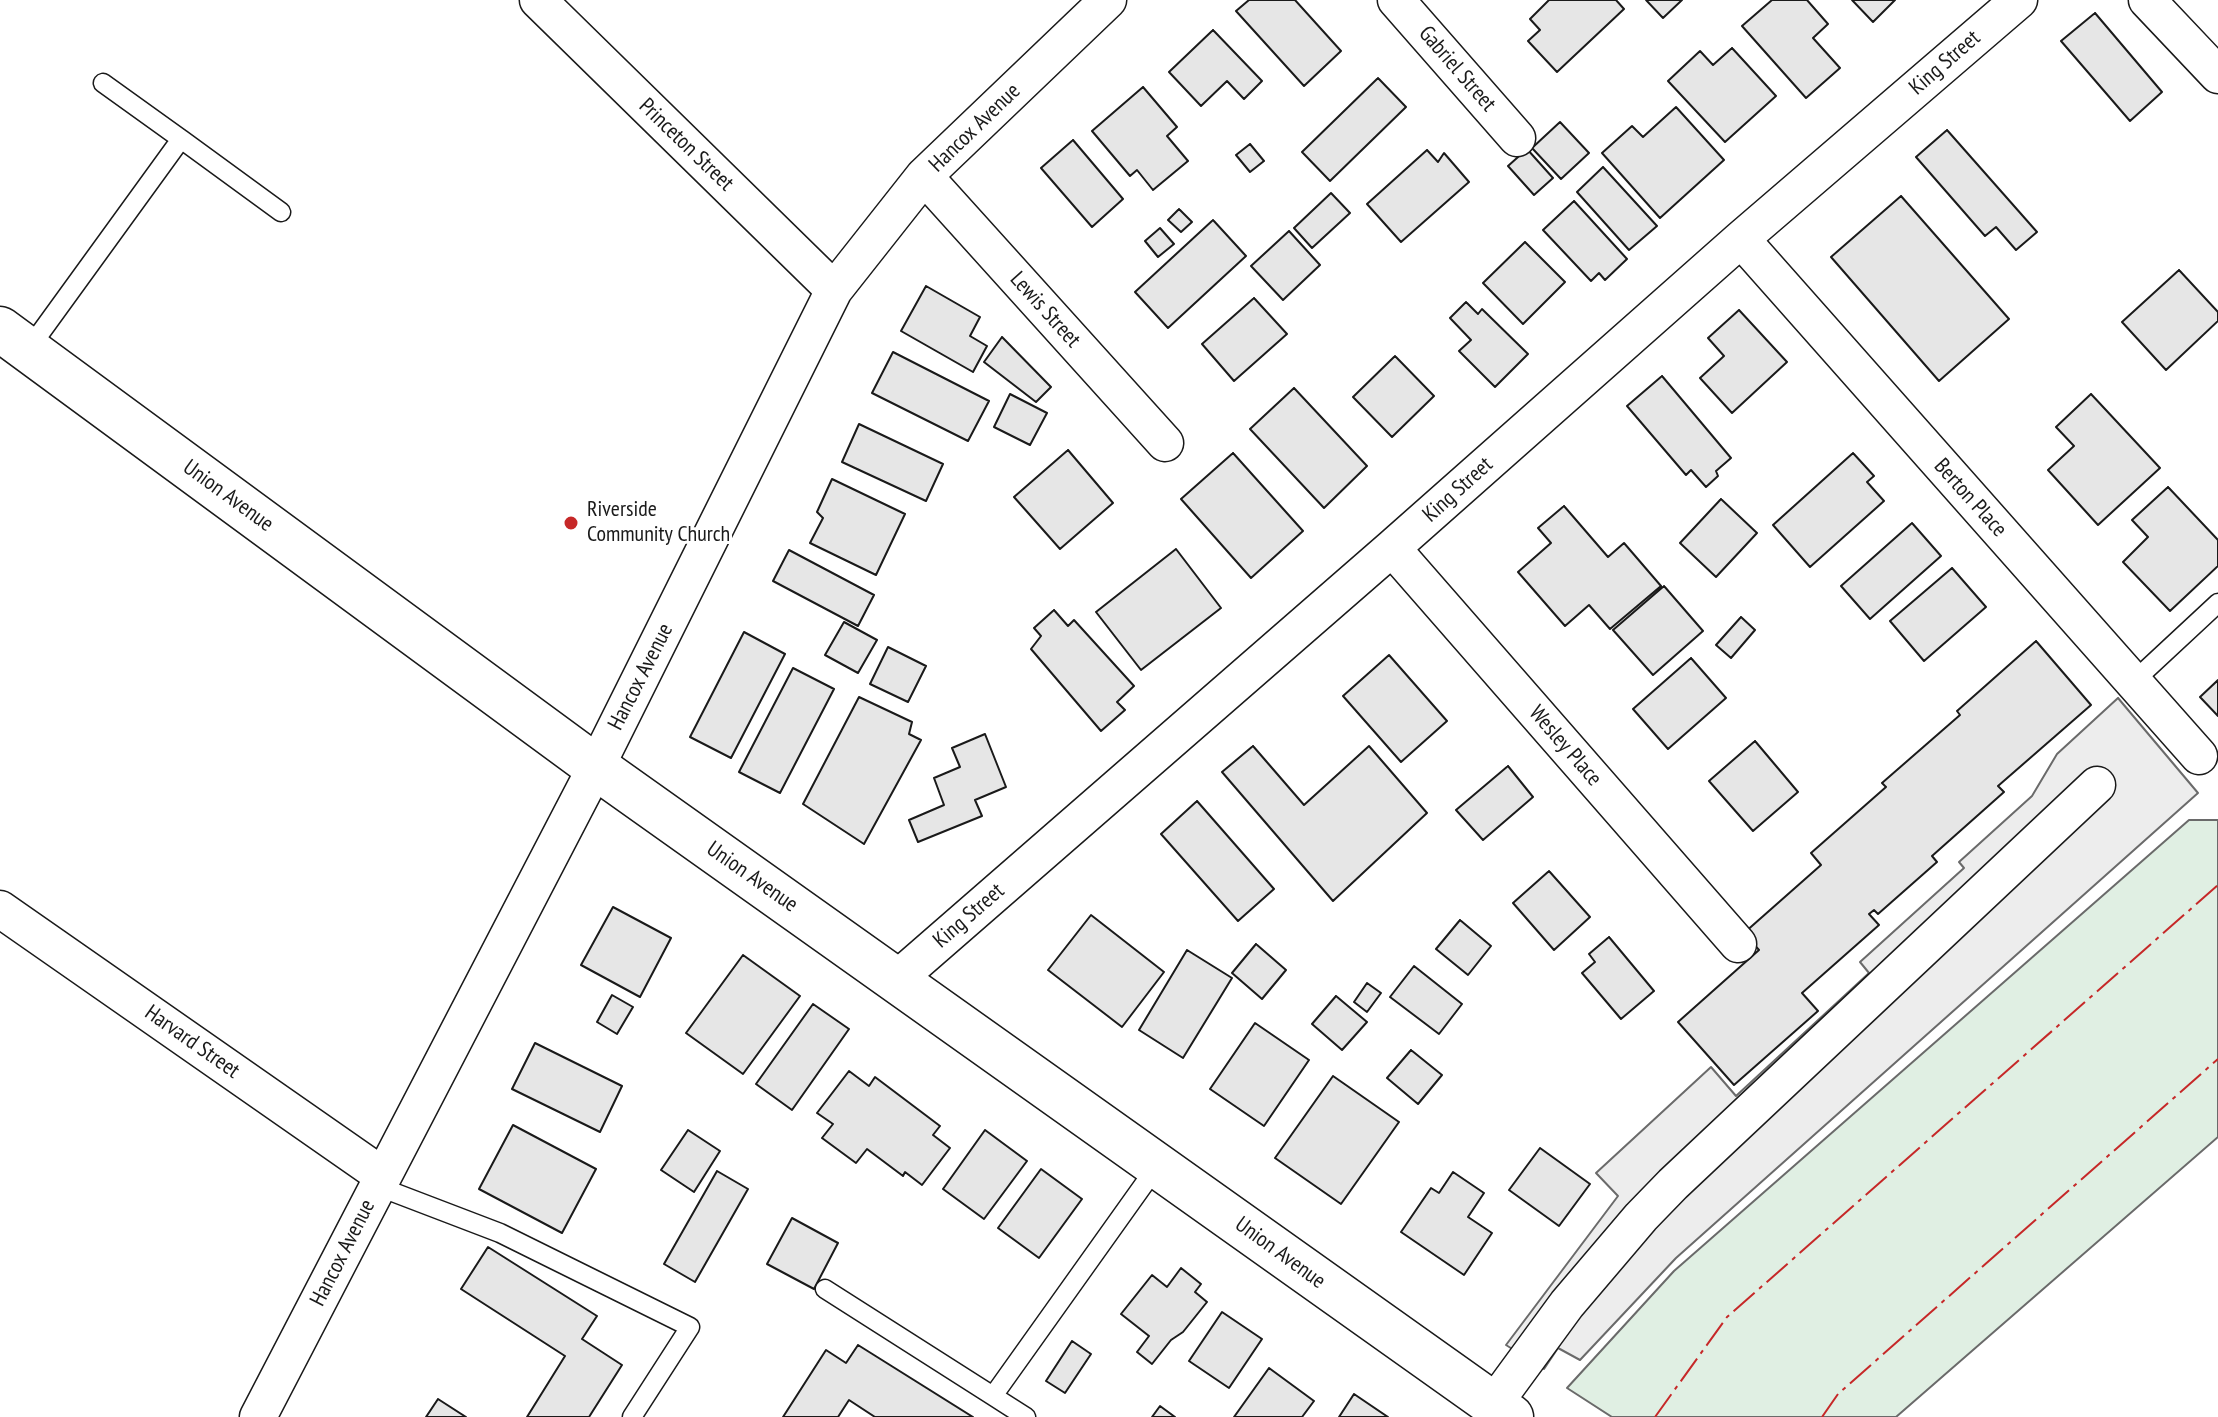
<!DOCTYPE html>
<html>
<head>
<meta charset="utf-8">
<style>
  body { margin:0 }
  canvas { display:block; background:#fff }
</style>
</head>
<body>
<canvas width="2218" height="1417"></canvas>
<script>
const c = document.querySelector('canvas').getContext('2d');
c.lineJoin = 'round';
function paint(path, color) {
  c.fillStyle = color;
  c.fill(path, 'evenodd');
}
function poly(rows) {
  const path = new Path2D();
  for (const r of rows) {
    path.moveTo(r[0], r[1]);
    for (let i = 2; i < r.length; i += 2) path.lineTo(r[i], r[i + 1]);
  }
  return path;
}
function stroke(path, color, width, dash) {
  c.strokeStyle = color;
  c.lineWidth = width;
  c.lineCap = dash ? 'butt' : 'round';
  c.setLineDash(dash || []);
  c.stroke(path);
}
function label(font, color, halo, rows, align = 'center') {
  c.font = font + ' "PT Sans Narrow",sans-serif';
  c.lineWidth = 6;
  c.setLineDash([]);
  c.textBaseline = 'middle';
  c.strokeStyle = halo;
  c.fillStyle = color;
  for (const [text, x, y, turn = 0] of rows) {
    c.save();
    c.translate(x, y);
    c.rotate((+turn || 0) * Math.PI / 180);
    c.textAlign = isNaN(turn) ? turn : align;
    if (halo) c.strokeText(text, 0, 0);
    c.fillText(text, 0, 0);
    c.restore();
  }
}
const green = poly([
  [2189,820,2218,820,2218,1137,1896,1417,1612,1417,1567,1388,1674,1271,2189,820]
]);
paint(green, '#e0efe3');
stroke(green, '#6a6a6a', 2);
const parking = poly([
  [2118,698,2198,793,1676,1258,1580,1360,1558,1348,1544,1369,1506,1345,1618,1196,1596,1173,1711,1067,1736,1096,1869,973,1860,962,1964,868,1959,862,2032,796,2057,754,2118,698]
]);
paint(parking, '#ededed');
stroke(parking, '#6a6a6a', 2);
const building = poly([
  [1249,0,1295,0,1341,51,1304,86,1236,11,1249,0],
  [1549,0,1616,0,1624,9,1557,72,1528,41,1540,30,1530,19,1549,0],
  [1646,0,1682,0,1663,18,1646,0],
  [1772,0,1807,0,1828,24,1813,38,1840,68,1806,98,1742,26,1772,0],
  [1852,0,1895,0,1873,22,1852,0],
  [2095,13,2162,92,2130,121,2061,41,2095,13],
  [1213,30,1262,81,1244,99,1227,81,1201,106,1169,72,1213,30],
  [1732,48,1776,96,1725,142,1668,81,1700,51,1713,65,1732,48],
  [1378,78,1406,107,1330,181,1302,152,1378,78],
  [1143,87,1177,127,1167,136,1188,161,1153,190,1137,170,1130,176,1092,131,1143,87],
  [1676,107,1724,160,1660,218,1602,153,1632,126,1643,137,1676,107],
  [1560,122,1589,153,1561,179,1532,148,1560,122],
  [1947,130,2037,232,2016,250,1996,227,1985,236,1916,157,1947,130],
  [1073,140,1123,199,1092,227,1041,168,1073,140],
  [1250,144,1264,161,1250,172,1236,155,1250,144],
  [1527,149,1553,178,1534,195,1508,166,1527,149],
  [1427,150,1438,162,1444,153,1469,182,1401,242,1367,204,1427,150],
  [1603,167,1657,226,1629,250,1577,192,1603,167],
  [1331,193,1350,213,1312,248,1294,228,1331,193],
  [1901,196,2009,319,1939,381,1831,257,1901,196],
  [1574,201,1627,259,1605,280,1599,273,1591,281,1543,230,1574,201],
  [1179,209,1192,222,1181,232,1168,220,1179,209],
  [1213,220,1246,256,1168,328,1135,292,1213,220],
  [1160,228,1174,244,1158,257,1145,241,1160,228],
  [1289,231,1320,265,1283,300,1251,266,1289,231],
  [1525,242,1565,282,1523,324,1483,283,1525,242],
  [2179,270,2218,312,2218,321,2166,370,2122,322,2179,270],
  [926,286,980,317,970,336,987,346,973,372,901,331,926,286],
  [1254,298,1287,334,1234,381,1202,344,1254,298],
  [1466,302,1478,314,1482,309,1528,354,1495,387,1459,351,1471,340,1450,318,1466,302],
  [1739,310,1787,362,1732,413,1700,378,1724,356,1708,338,1739,310],
  [1002,337,1051,387,1036,402,984,362,1002,337],
  [893,352,989,401,968,441,872,393,893,352],
  [1395,356,1434,396,1392,437,1353,397,1395,356],
  [1662,376,1731,458,1716,471,1718,476,1706,487,1691,470,1686,475,1627,406,1662,376],
  [1294,388,1367,466,1324,508,1250,429,1294,388],
  [1010,394,1047,413,1030,445,994,427,1010,394],
  [2091,394,2160,468,2098,525,2048,470,2074,446,2056,427,2091,394],
  [859,424,943,464,926,501,842,462,859,424],
  [1068,450,1113,503,1060,549,1014,497,1068,450],
  [1233,453,1303,531,1251,578,1181,499,1233,453],
  [1853,453,1874,476,1867,482,1884,501,1810,567,1773,525,1853,453],
  [832,479,905,514,876,575,810,543,823,518,817,512,832,479],
  [2168,487,2218,540,2218,566,2170,611,2123,562,2148,537,2132,520,2168,487],
  [1721,499,1757,533,1716,577,1680,543,1721,499],
  [1564,506,1608,557,1624,543,1661,586,1610,629,1589,605,1565,626,1518,572,1551,543,1538,528,1564,506],
  [1912,523,1941,556,1870,619,1841,586,1912,523],
  [1176,549,1221,608,1141,670,1096,612,1176,549],
  [789,550,874,595,858,626,773,581,789,550],
  [1952,568,1986,607,1924,661,1890,621,1952,568],
  [1664,586,1703,631,1653,675,1613,630,1664,586],
  [1054,610,1068,626,1074,620,1134,686,1117,702,1125,710,1101,731,1031,649,1041,636,1034,628,1054,610],
  [1741,617,1755,630,1731,658,1716,645,1741,617],
  [844,622,877,640,858,673,825,655,844,622],
  [744,632,785,654,731,758,690,737,744,632],
  [2036,641,2091,705,1998,786,2004,792,1932,856,1937,862,1878,914,1874,910,1869,914,1879,925,1802,993,1818,1011,1734,1085,1678,1022,1759,950,1744,933,1821,865,1811,853,1886,787,1882,783,1960,715,1957,711,2036,641],
  [888,647,926,666,908,702,870,684,888,647],
  [1389,655,1447,721,1401,762,1343,696,1389,655],
  [1691,658,1726,698,1668,749,1633,709,1691,658],
  [793,668,834,689,780,793,739,772,793,668],
  [2218,680,2218,716,2200,697,2218,680],
  [859,697,912,722,909,734,921,740,864,844,803,804,859,697],
  [985,734,1006,787,975,800,982,816,918,842,909,820,944,805,934,778,960,767,952,748,985,734],
  [1755,741,1798,792,1753,831,1709,781,1755,741],
  [1253,746,1304,805,1369,746,1427,813,1333,901,1222,772,1253,746],
  [1508,766,1533,797,1483,840,1456,810,1508,766],
  [1197,801,1274,889,1238,921,1161,834,1197,801],
  [1549,871,1590,917,1554,950,1513,903,1549,871],
  [613,907,671,938,640,997,581,965,613,907],
  [1091,915,1164,972,1122,1027,1048,970,1091,915],
  [1460,920,1491,946,1468,975,1436,949,1460,920],
  [1609,937,1654,991,1621,1019,1582,973,1595,962,1589,954,1609,937],
  [1256,944,1286,970,1262,999,1232,973,1256,944],
  [1187,950,1232,978,1183,1058,1139,1030,1187,950],
  [743,955,800,996,743,1074,686,1033,743,955],
  [1414,966,1462,1004,1439,1034,1390,997,1414,966],
  [1367,983,1381,993,1367,1012,1354,1002,1367,983],
  [612,995,633,1007,617,1034,597,1022,612,995],
  [1336,996,1367,1022,1342,1050,1312,1024,1336,996],
  [813,1004,849,1029,792,1110,756,1084,813,1004],
  [1255,1023,1309,1060,1264,1126,1210,1089,1255,1023],
  [535,1043,622,1086,600,1132,512,1089,535,1043],
  [1411,1050,1442,1075,1418,1104,1387,1078,1411,1050],
  [849,1071,869,1086,875,1077,940,1126,933,1135,950,1148,922,1185,905,1172,903,1176,867,1149,856,1163,822,1138,833,1124,817,1113,849,1071],
  [1333,1076,1399,1122,1341,1204,1275,1158,1333,1076],
  [513,1125,596,1169,562,1233,479,1189,513,1125],
  [688,1130,720,1151,694,1192,661,1170,688,1130],
  [985,1130,1027,1161,984,1219,943,1189,985,1130],
  [1540,1148,1590,1184,1559,1226,1509,1190,1540,1148],
  [1041,1169,1082,1199,1039,1258,998,1228,1041,1169],
  [717,1171,748,1189,695,1282,664,1264,717,1171],
  [1453,1172,1484,1193,1468,1217,1492,1233,1464,1275,1401,1232,1431,1188,1439,1193,1453,1172],
  [792,1218,838,1243,814,1289,767,1264,792,1218],
  [488,1247,597,1316,582,1339,622,1365,589,1417,527,1417,565,1356,461,1289,488,1247],
  [1181,1268,1201,1284,1195,1292,1207,1302,1183,1332,1171,1340,1152,1364,1137,1352,1149,1336,1121,1314,1152,1275,1167,1287,1181,1268],
  [1222,1312,1262,1339,1229,1388,1189,1361,1222,1312],
  [1072,1341,1091,1354,1065,1393,1046,1381,1072,1341],
  [858,1345,973,1417,875,1417,849,1400,838,1417,783,1417,826,1350,846,1363,858,1345],
  [1269,1368,1314,1401,1302,1417,1234,1417,1269,1368],
  [1354,1394,1388,1417,1339,1417,1354,1394],
  [438,1399,466,1417,426,1417,438,1399],
  [1160,1406,1175,1417,1152,1417,1160,1406]
]);
paint(building, '#e6e6e6');
stroke(building, '#1a1a1a', 2);
const lane = poly([
  [181,139,281,212],
  [28,350,181,139,103,83],
  [2133,682,2218,603],
  [377,1186,500,1233,690,1327,632,1417],
  [825,1289,993,1396,1157,1166],
  [993,1396,1026,1417]
]);
const street = poly([
  [538,0,834,290],
  [1396,0,1517,138],
  [2147,0,2218,75],
  [924,176,1165,443],
  [1741,239,2199,756],
  [1392,548,1738,944],
  [0,909,383,1176],
  [896,980,1392,548,1741,239,2019,0],
  [1493,1405,1567,1304,1641,1217,1673,1184,2097,785],
  [258,1417,596,767,834,290,924,176,1108,0]
]);
const secondary = poly([
  [0,329,596,767,1511,1417]
]);
stroke(lane, '#1a1a1a', 21);
stroke(street, '#1a1a1a', 39);
stroke(secondary, '#1a1a1a', 47);
stroke(lane, '#fff', 18);
stroke(street, '#fff', 36);
stroke(secondary, '#fff', 44);
stroke(poly([
  [1655,1417,1727,1317,2218,885],
  [1822,1417,1838,1394,2218,1059]
]), '#c62828', 2, [28, 6, 4, 6]);
for (const [x, y, r, color] of [
  [571,523,8,"#c62828"]
]) {
  const dot = new Path2D();
  dot.arc(x, y, r, 0, 2 * Math.PI);
  c.fillStyle = color;
  c.fill(dot);
  stroke(dot, '#fff', 3);
}
label('22px', '#1a1a1a', '#fff', [
  ["King Street",1945,63,-41],
  ["Gabriel Street",1457,69,49],
  ["Hancox Avenue",975,128,-44],
  ["Princeton Street",686,145,44],
  ["Lewis Street",1045,310,48],
  ["King Street",1458,490,-42],
  ["Union Avenue",228,496,36],
  ["Berton Place",1970,498,48],
  ["Hancox Avenue",641,677,-63],
  ["Wesley Place",1565,746,49],
  ["Union Avenue",752,877,35],
  ["King Street",969,916,-41],
  ["Harvard Street",192,1042,35],
  ["Hancox Avenue",343,1253,-63],
  ["Union Avenue",1280,1253,36]
]);
label('22px', '#1a1a1a', '#fff', [
  ["Riverside",587,510],
  ["Community Church",587,535]
], 'left');
</script>
</body>
</html>
